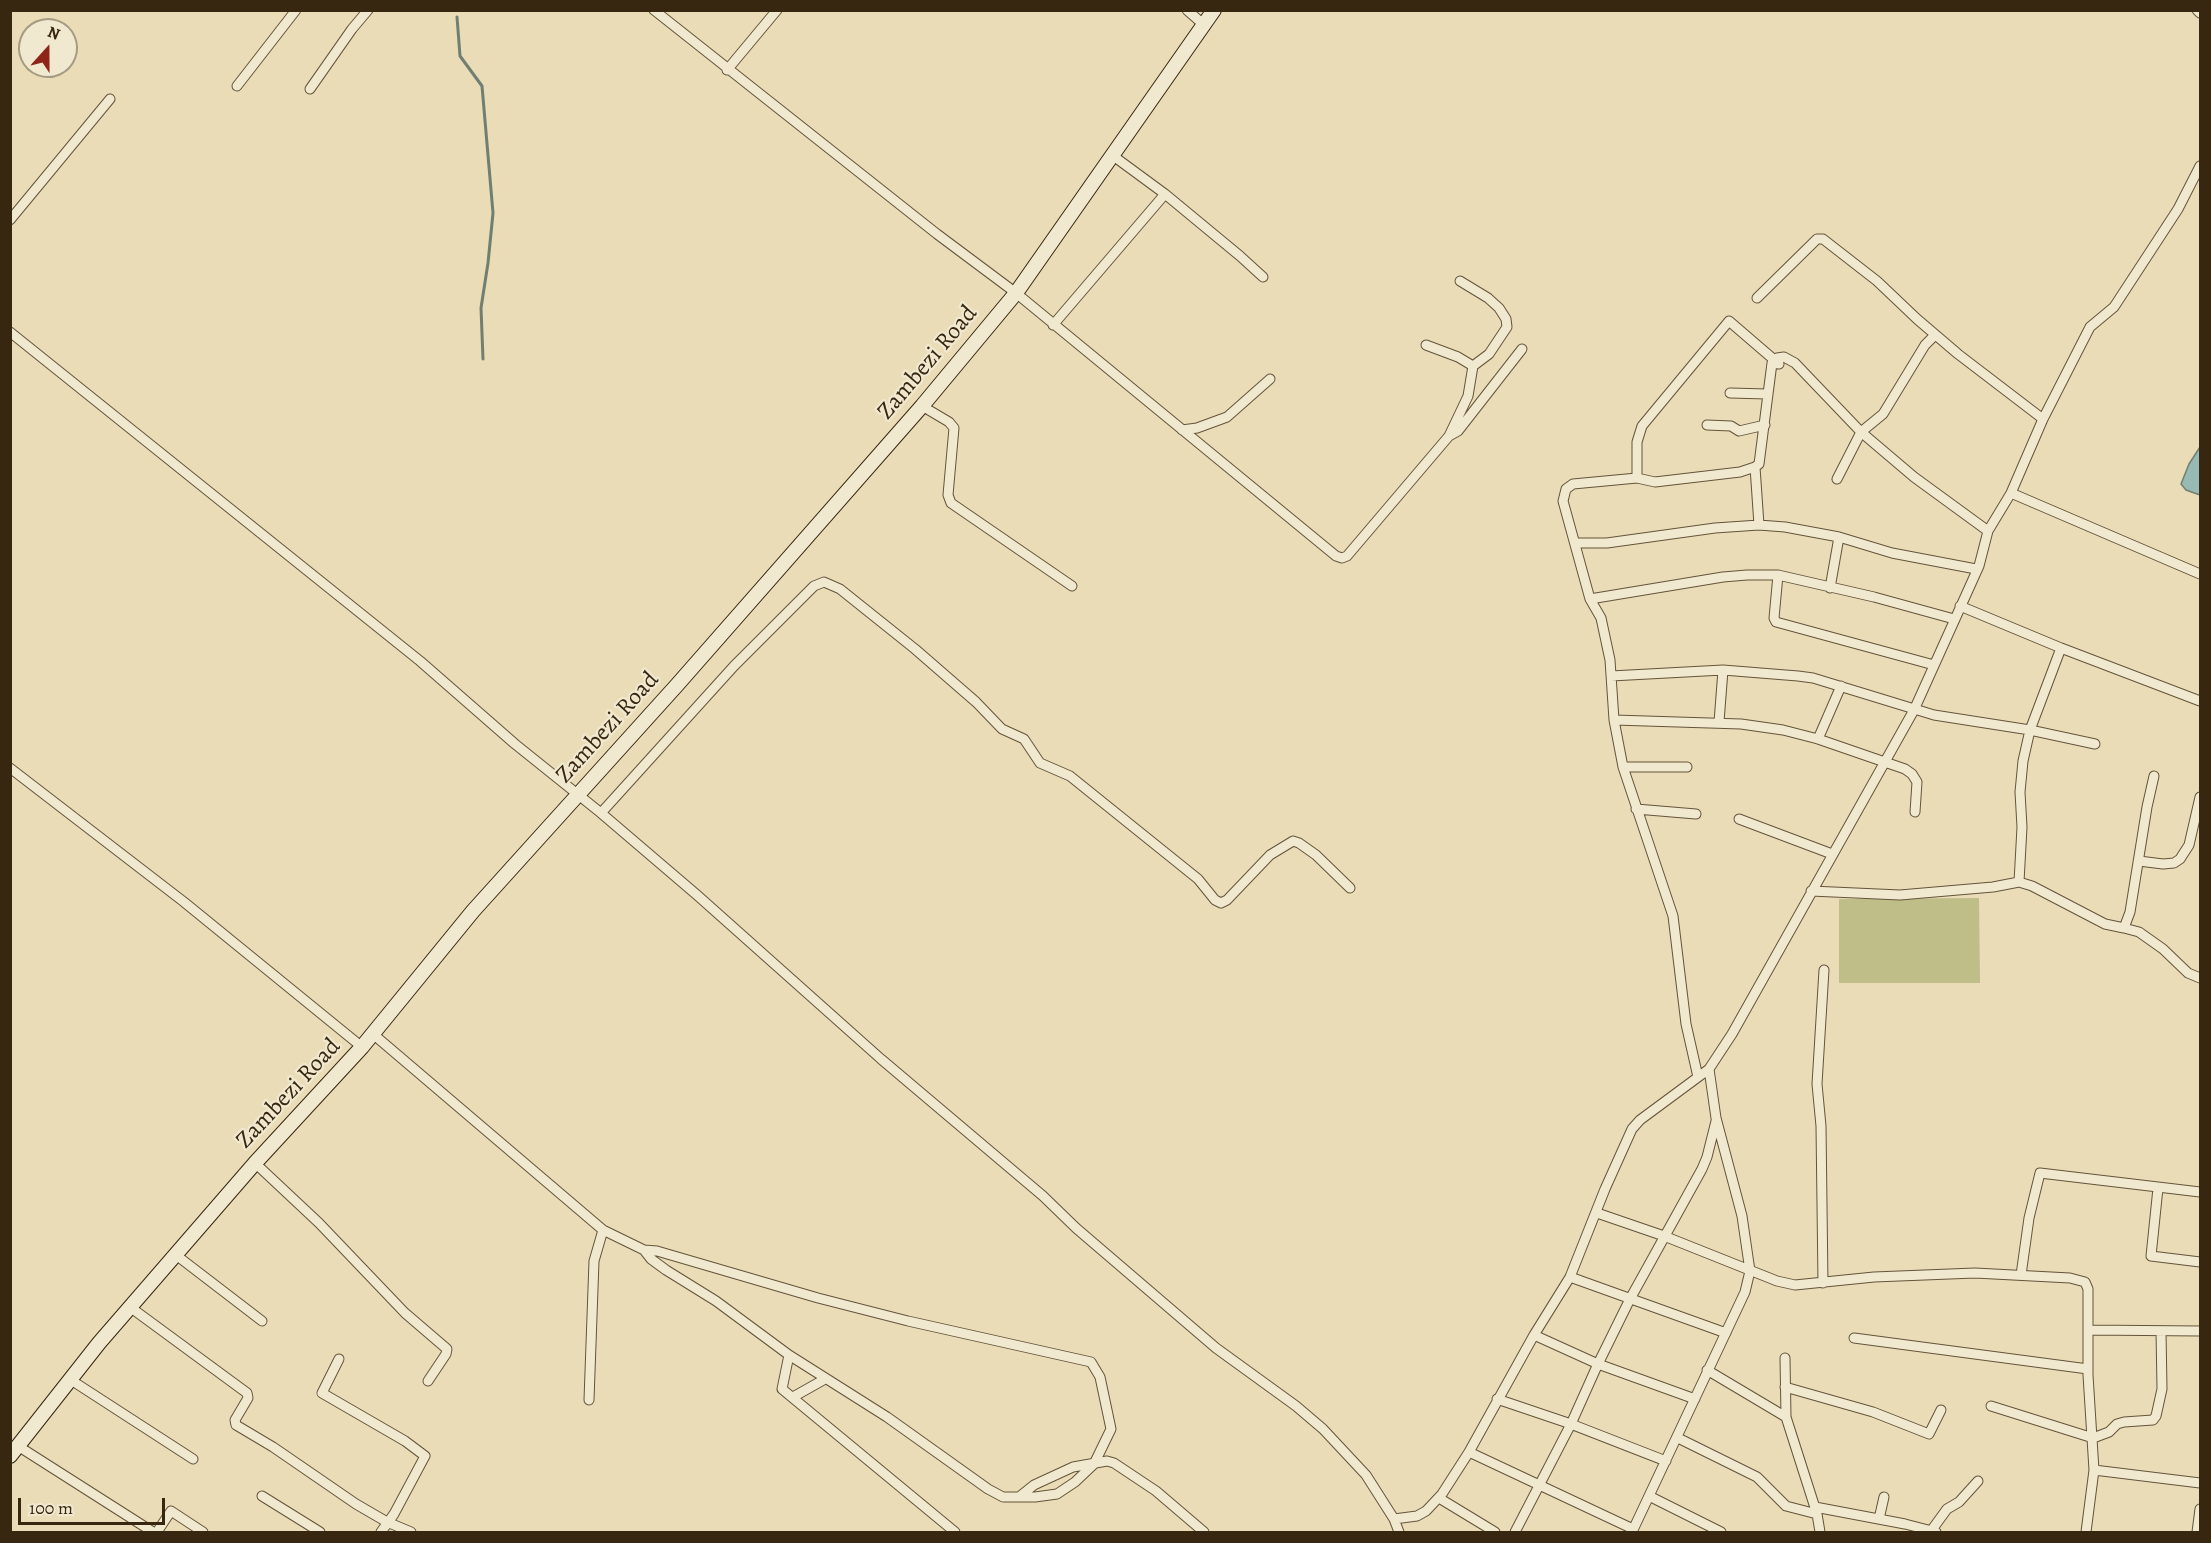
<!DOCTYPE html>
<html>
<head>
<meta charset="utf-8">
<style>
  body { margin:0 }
  #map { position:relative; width:2211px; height:1543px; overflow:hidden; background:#e9dcb7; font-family:Alegreya,serif }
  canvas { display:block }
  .frame { position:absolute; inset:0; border:12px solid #372610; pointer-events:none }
  .north { position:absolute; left:18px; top:18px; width:60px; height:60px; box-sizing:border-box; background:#f1e8d0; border:2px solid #a79a83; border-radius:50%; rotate:21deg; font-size:16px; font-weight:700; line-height:24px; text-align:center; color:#372610 }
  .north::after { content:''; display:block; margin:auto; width:21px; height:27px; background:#8f2418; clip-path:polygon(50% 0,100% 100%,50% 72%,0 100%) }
  .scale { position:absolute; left:18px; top:1498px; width:147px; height:27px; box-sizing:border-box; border:3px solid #372610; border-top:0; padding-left:8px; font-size:18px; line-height:21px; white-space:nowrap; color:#372610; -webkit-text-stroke:4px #f1e8d0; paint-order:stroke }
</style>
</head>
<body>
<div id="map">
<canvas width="2211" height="1543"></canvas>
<div class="frame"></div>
<div class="north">N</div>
<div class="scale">100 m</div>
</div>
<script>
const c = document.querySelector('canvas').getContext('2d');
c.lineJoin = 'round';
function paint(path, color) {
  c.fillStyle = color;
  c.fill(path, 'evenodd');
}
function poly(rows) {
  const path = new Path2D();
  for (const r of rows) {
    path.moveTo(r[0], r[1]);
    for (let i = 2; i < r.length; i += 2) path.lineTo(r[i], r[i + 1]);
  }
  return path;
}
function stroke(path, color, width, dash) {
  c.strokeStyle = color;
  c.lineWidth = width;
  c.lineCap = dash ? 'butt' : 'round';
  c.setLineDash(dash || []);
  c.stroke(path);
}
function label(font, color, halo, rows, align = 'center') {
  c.font = font + ' Alegreya,serif';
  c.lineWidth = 4.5;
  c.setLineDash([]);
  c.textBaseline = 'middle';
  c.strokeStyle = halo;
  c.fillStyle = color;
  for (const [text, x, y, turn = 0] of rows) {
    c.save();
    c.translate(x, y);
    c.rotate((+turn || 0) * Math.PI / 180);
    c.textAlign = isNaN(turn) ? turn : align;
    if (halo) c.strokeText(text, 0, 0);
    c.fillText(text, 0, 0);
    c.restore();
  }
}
paint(poly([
  [1979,898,1980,983,1839,983,1839,899]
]), '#bfbe89');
const water = poly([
  [2200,447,2200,495,2186,490,2181,484,2189,464,2200,447]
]);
paint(water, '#98bab4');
stroke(water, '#717f72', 1.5);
stroke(poly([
  [457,17,460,56,482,86,493,213,488,263,481,308,483,359]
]), '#717f72', 3);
const minor = poly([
  [654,10,937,234,1016,293,1336,556,1342,558,1347,556,1449,436,1458,431,1522,349],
  [1187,10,1203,24],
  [2197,10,2200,13],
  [727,70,777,10],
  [237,86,296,10],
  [310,89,352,29,368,10],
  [1112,155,1165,194,1240,256,1263,277],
  [10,220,110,99],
  [1757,298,1817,239,1823,239,1877,281,1917,319,1958,354,2043,419],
  [1053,325,1165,194],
  [10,332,420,661,515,744,601,813,697,895,881,1059,1043,1196,1076,1228,1216,1348,1296,1406,1323,1429,1366,1475,1394,1519,1417,1516,1426,1511,1442,1494,1469,1452,1534,1335,1570,1277,1605,1189,1632,1129,1640,1120,1709,1069,1732,1034,1914,710,1979,566,1988,531,2011,493,2043,419,2090,327,2114,307,2178,209,2200,166],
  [1426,345,1458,357,1473,366],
  [1730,393,1767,394],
  [922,406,949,422,954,428,948,495,951,503,1072,586],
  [1707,425,1731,426,1739,431,1765,425],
  [1182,430,1197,428,1227,417,1270,379],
  [1449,436,1468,396,1473,366,1489,354,1507,327,1506,319,1499,308,1488,298,1460,281],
  [1637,478,1637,442,1642,426,1729,321,1779,364],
  [1837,479,1861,432,1883,414,1925,345,1935,335],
  [2011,493,2200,574],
  [1759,525,1755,467,1759,464,1772,363,1779,364,1777,358,1784,357,1795,363,1861,432,1914,477,1988,531],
  [1575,543,1607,543,1715,528,1759,525,1785,527,1839,537,1892,553,1976,569],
  [1778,575,1774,618,1776,622,1934,665],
  [1830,588,1839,537],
  [1590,599,1723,577,1747,575,1778,575,1874,597,1954,619],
  [1960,606,2061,648,2200,701],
  [1611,676,1723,670,1798,676,1813,678,1934,715,2030,730,2095,744],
  [1614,720,1741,724,1783,730,1818,739,1905,769,1912,774,1917,782,1915,812],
  [1719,722,1723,670],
  [1818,739,1841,686],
  [1623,767,1687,767],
  [10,768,184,902,362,1047],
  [2154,776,2147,807,2130,912,2124,928,2139,932,2163,949,2188,973,2200,978],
  [1636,809,1696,814],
  [601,813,734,666,814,586,824,582,840,589,915,649,976,702,1002,729,1024,739,1040,763,1070,776,1198,879,1215,900,1221,903,1227,900,1270,855,1293,841,1299,843,1316,855,1350,888],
  [1739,819,1832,854],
  [2139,861,2163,864,2174,863,2180,859,2189,845,2200,797],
  [2019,882,2022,827,2020,792,2023,761,2030,730,2061,648],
  [1811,891,1900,895,1993,887,2019,882,2032,886,2105,924,2124,928],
  [373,1034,603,1230,644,1250,657,1251,818,1298,908,1321,1091,1362,1100,1377,1111,1429,1094,1464,1075,1482,1057,1494,1035,1497,1003,1497,988,1489,887,1417,789,1355,716,1301,666,1270,651,1259,644,1250],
  [1698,1077,1686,1024,1673,916,1623,767,1614,720,1610,660,1601,618,1590,599,1563,501,1566,489,1573,484,1637,478,1655,482,1740,472,1755,467],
  [255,1163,319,1223,405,1313,447,1349,446,1354,428,1381],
  [2158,1188,2151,1256,2200,1262],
  [1597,1213,1664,1236,1777,1281,1795,1285,1874,1277,1975,1273,2070,1278,2085,1282,2088,1289,2088,1375,2094,1470,2086,1532],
  [176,1255,262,1321],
  [2021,1275,2029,1218,2040,1173,2200,1192],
  [1570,1277,1726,1333],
  [1823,1283,1821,1126,1817,1084,1824,970],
  [130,1307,247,1393,248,1398,235,1420,236,1425,273,1447,356,1504,387,1522,411,1532],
  [2088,1330,2200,1331],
  [1534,1335,1598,1364,1695,1399],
  [1854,1338,2088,1369],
  [789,1355,782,1389,955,1532],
  [1785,1358,1786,1417],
  [339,1359,322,1393,405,1441,425,1456,394,1514,381,1532],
  [1707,1370,1786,1417,1817,1514,1820,1532],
  [71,1380,193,1459],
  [1785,1387,1873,1412,1929,1434,1941,1410],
  [793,1397,825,1379],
  [1497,1399,1571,1424,1666,1461],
  [589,1400,594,1261,603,1230],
  [1991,1406,2093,1438,2109,1432,2117,1424,2124,1422,2153,1420,2156,1416,2162,1389,2161,1331],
  [1678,1438,1757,1477,1786,1506,1817,1514],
  [18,1446,153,1532],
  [1469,1452,1633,1529],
  [2094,1470,2200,1483],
  [262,1496,320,1532],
  [1649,1496,1721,1532],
  [1019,1497,1034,1485,1073,1467,1107,1461,1114,1463,1156,1491,1204,1532],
  [1439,1498,1495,1532],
  [1815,1507,1905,1524,1936,1532],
  [1394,1519,1399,1532],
  [1879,1519,1884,1497],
  [1931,1531,1947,1509,1959,1502,1978,1481],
  [157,1532,171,1511,203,1532],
  [1515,1532,1571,1424,1597,1366,1630,1299,1702,1169,1707,1157,1716,1121],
  [1632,1532,1745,1292,1750,1271,1742,1216,1716,1118,1709,1069],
  [2197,1532,2200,1509]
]);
const secondary = poly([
  [10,1456,99,1343,255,1163,362,1047,473,911,677,685,922,406,1016,293,1214,10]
]);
stroke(minor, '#64543a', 11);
stroke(secondary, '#372610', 16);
stroke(minor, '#f1e8d0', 9);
stroke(secondary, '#f1e8d0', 14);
label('24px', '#372610', '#f1e8d0', [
  ["Zambezi Road",928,363,-50],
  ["Zambezi Road",608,728,-48],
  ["Zambezi Road",289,1094,-47]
]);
</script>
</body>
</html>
